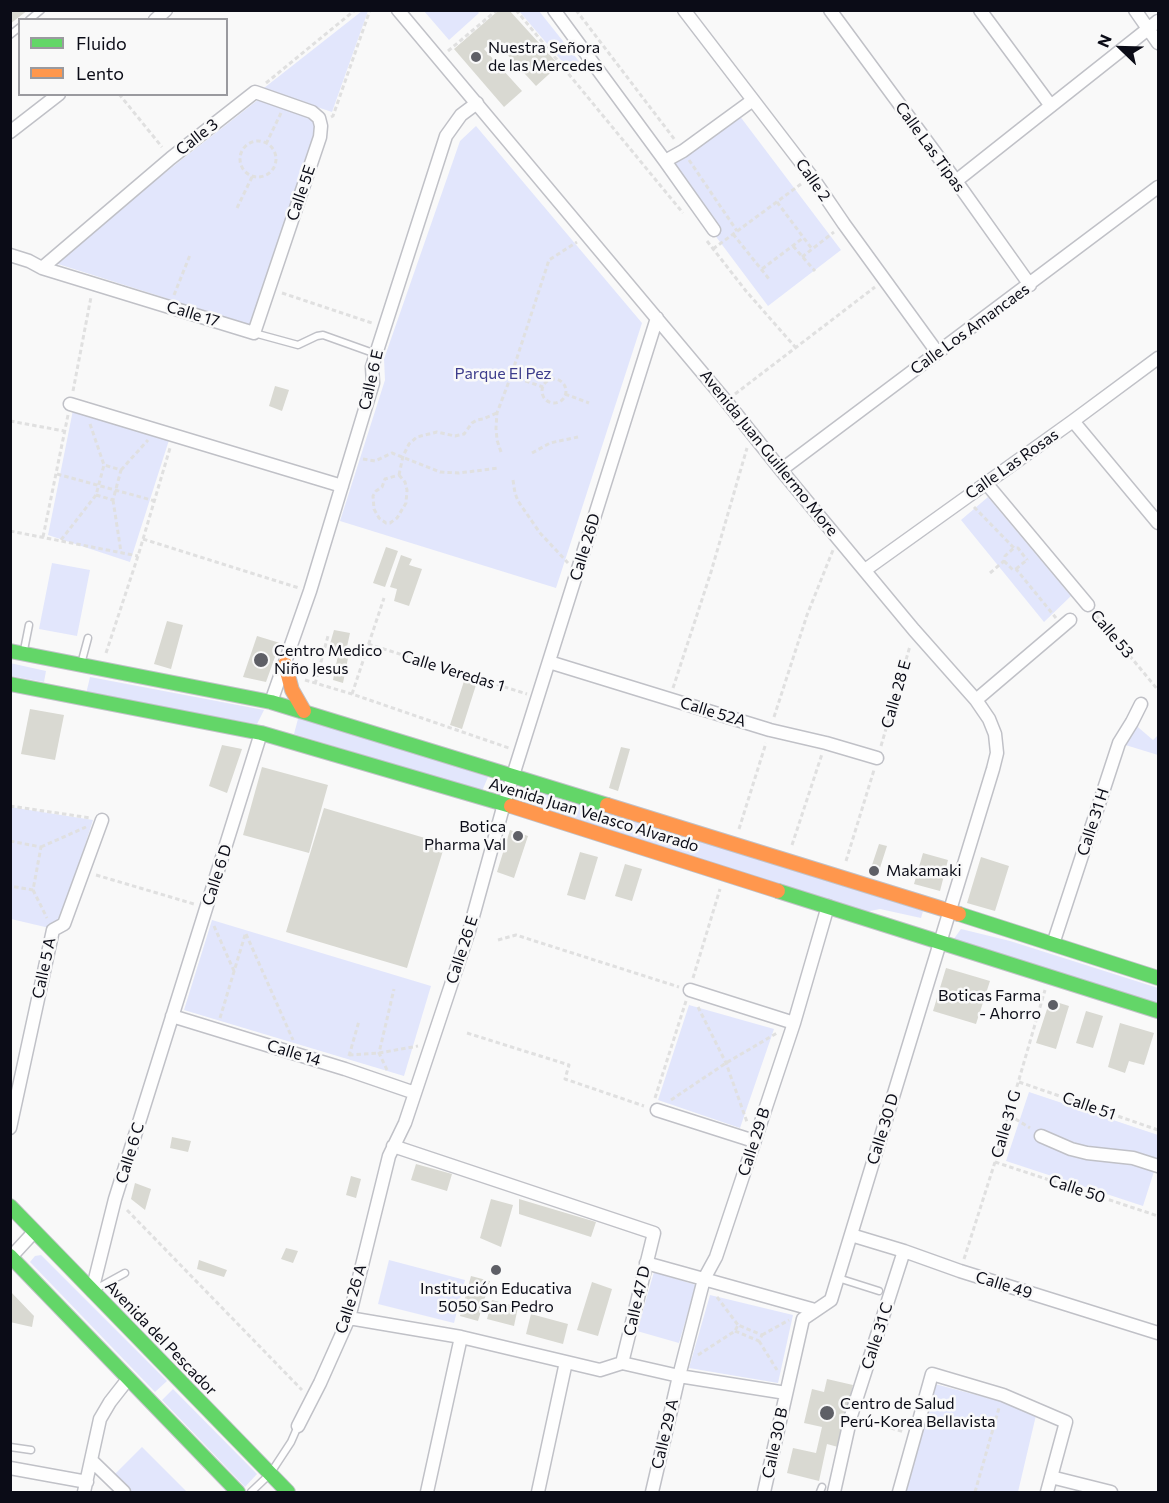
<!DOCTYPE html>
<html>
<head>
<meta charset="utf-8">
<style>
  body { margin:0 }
  #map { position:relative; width:1169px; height:1503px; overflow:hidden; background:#f9f9f9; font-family:Commissioner,sans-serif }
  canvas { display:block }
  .frame { position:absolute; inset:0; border:12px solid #0b0c17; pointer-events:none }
  .legend { position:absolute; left:18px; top:18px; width:210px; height:78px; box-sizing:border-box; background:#f9f9f9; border:2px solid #9a9a9f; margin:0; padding:8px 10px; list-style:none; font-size:18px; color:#0b0c17 }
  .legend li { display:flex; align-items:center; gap:12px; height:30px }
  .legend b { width:30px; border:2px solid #9a9a9f }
  .north { position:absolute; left:1091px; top:18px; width:60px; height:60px; -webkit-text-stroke:4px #f9f9f9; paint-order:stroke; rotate:293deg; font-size:16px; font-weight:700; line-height:24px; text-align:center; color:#0b0c17 }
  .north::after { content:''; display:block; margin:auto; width:21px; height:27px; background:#0b0c17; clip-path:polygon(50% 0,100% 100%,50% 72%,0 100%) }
</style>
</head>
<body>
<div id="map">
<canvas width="1169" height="1503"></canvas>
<div class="frame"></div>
<ul class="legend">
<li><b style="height:8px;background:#63d668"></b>Fluido</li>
<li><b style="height:8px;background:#ff974d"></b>Lento</li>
</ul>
<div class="north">N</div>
</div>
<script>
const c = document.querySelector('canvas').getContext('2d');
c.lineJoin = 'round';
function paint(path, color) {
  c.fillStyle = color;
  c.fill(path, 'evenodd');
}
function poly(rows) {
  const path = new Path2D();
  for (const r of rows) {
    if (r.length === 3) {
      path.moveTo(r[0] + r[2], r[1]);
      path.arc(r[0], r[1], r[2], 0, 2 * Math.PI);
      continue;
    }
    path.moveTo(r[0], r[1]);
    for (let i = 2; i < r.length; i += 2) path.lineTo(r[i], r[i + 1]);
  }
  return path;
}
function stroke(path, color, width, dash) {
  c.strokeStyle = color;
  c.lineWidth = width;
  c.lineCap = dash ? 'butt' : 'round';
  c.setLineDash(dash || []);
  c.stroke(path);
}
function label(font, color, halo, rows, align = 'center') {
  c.font = font + ' Commissioner,sans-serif';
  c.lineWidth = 5;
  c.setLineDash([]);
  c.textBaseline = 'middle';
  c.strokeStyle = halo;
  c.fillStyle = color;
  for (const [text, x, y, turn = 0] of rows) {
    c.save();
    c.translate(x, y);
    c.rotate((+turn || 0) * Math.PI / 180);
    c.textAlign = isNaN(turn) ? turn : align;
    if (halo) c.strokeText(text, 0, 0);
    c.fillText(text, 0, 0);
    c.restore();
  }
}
paint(poly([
  [362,11,368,11,332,112,266,90,264,88],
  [424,11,477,11,479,13,449,40],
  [519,11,539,11,582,65,573,74],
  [259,99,311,117,316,127,312,146,254,326,58,264,55,259],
  [739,115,841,250,768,306,666,170],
  [476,126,642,323,556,588,340,521,385,380,384,359,460,141],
  [73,410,170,437,130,562,48,535],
  [988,497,1071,596,1044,622,961,520],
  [52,563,90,570,77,636,39,629],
  [10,663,46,671,44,682,11,676],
  [90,677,264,710,257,724,86,694],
  [299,715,488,777,482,791,294,734],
  [1132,722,1153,740,1158,735,1158,755,1119,743],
  [534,790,923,911,921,918,880,909,865,912,527,803],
  [10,807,93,820,58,930,11,919],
  [212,920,431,986,404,1076,184,1010],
  [961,929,1010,941,1158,988,1158,1005,953,940],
  [689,1005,774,1029,740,1128,658,1100],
  [1029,1092,1158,1135,1158,1159,1143,1206,1006,1161],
  [41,1255,167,1381,155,1392,30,1262,35,1256],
  [389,1260,465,1280,454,1323,378,1304],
  [654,1272,696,1285,679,1343,637,1331],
  [710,1295,793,1315,778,1383,689,1368],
  [935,1384,1037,1411,1018,1492,905,1492],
  [173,1389,257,1474,245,1487,162,1400],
  [142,1447,187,1492,127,1492,112,1477]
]), '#e2e6fc');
paint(poly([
  [10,10,28,10,10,24],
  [499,10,509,10,559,65,536,86,494,40,484,49,522,91,504,107,454,49],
  [275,386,289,390,282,411,269,406],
  [386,547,398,551,385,587,373,583],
  [401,555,412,559,409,565,422,569,409,606,394,601,397,589,390,587],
  [167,621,183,625,171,669,154,664],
  [334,630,350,633,345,656,348,658,343,683,333,680,338,655,328,651],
  [257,636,280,643,266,682,243,677],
  [464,681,476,685,462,729,450,725],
  [30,709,64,715,55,760,21,754],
  [222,745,242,749,227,793,209,786],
  [621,747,630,749,618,791,609,788],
  [262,767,328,785,309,853,243,835],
  [324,808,445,844,407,968,286,932],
  [510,830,528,836,514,878,497,872],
  [879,844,887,846,878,874,870,871],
  [580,852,598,857,585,900,567,895],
  [923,853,948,860,940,891,914,884],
  [981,857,1009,866,995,911,967,903],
  [625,864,642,869,632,901,615,896],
  [946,968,990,981,976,1024,933,1011],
  [1050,1000,1069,1006,1056,1049,1036,1043],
  [1086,1011,1103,1016,1093,1048,1076,1043],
  [1120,1023,1154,1033,1144,1065,1129,1061,1125,1073,1108,1067],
  [172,1137,191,1141,188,1152,170,1148],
  [416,1164,452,1174,447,1191,411,1180],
  [351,1176,361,1179,356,1198,346,1195],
  [135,1183,151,1189,145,1210,131,1199],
  [491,1199,513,1205,501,1247,480,1238],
  [519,1199,596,1222,591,1237,519,1214],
  [286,1248,298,1251,293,1263,281,1259],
  [199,1260,227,1270,224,1277,197,1269],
  [471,1276,490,1281,478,1321,460,1316],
  [592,1282,612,1289,598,1336,577,1330],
  [10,1291,34,1316,32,1327,10,1322],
  [492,1300,518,1307,514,1326,487,1319],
  [531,1314,568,1324,563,1344,526,1334],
  [827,1379,853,1385,838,1447,827,1444,819,1481,787,1473,793,1448,816,1453,822,1427,804,1423,812,1389,824,1392]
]), '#d9d9d2');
const lane = poly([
  [29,20,41,10],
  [10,35,20,27],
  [254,333,298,345,317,336,323,335,376,354],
  [24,650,29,625],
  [81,664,88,638],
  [838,1278,879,1291],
  [94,1290,125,1273],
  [10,1447,31,1450],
  [251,1492,270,1474,291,1442,298,1426],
  [820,1492,822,1487]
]);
const street = poly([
  [398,10,726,401,781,470,914,630,976,700,989,719,995,734,997,753,993,769,831,1300,803,1319,764,1492],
  [554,10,665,161,714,230],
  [684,10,812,177,844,224,937,352],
  [830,10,956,181,1030,285],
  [980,10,1051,106],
  [1135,10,1158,43],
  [155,20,166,10],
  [10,132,59,94],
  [665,161,683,151,753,100],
  [956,181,1158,21],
  [10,255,29,261,42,268,254,333,320,137,321,126,319,118,312,112,255,92,171,158,42,268],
  [70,404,342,486],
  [1073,421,1158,523],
  [781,470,1158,187],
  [986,483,1088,605],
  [865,570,1073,421,1158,358],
  [549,662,770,730,826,743,877,758],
  [976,700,1070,620],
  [271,702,310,591,373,383,372,367,376,354,446,136,461,115,477,103],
  [1053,944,1119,743,1132,722,1141,704],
  [690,990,794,1023],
  [172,1016,345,1069,415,1093],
  [657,1110,754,1141],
  [10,1128,53,930,64,924,102,820],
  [1041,1136,1071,1149,1087,1153,1133,1158,1158,1166],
  [393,1146,654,1233,622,1363],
  [851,1235,904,1251,960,1271,1158,1333],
  [10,1258,34,1232],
  [646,1263,815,1310],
  [92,1291,115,1199,261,733],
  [349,1318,461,1337,600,1370,622,1363,679,1376,786,1393],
  [298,1426,320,1383,349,1318,389,1156,405,1123,469,931,504,804,657,318],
  [91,1460,124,1492],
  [10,1468,87,1482],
  [1051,1477,1111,1492],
  [84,1492,100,1419,110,1402,128,1379],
  [427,1492,461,1337],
  [538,1492,566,1362],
  [652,1492,679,1376,704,1279,716,1257,794,1023,828,906],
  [834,1492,851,1416,904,1251],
  [899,1492,932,1374,1003,1395,1066,1422,1047,1492]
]);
const fast = poly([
  [10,651,271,702,607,805],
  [10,684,261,733,511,806],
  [778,891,1158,1011],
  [959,914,1158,978],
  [10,1206,288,1492],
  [10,1256,238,1492]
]);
const slow = poly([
  [285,664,292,690,304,711],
  [607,805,959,914],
  [511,806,778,891]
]);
stroke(lane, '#c0c1c7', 9);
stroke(street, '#c0c1c7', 15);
stroke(fast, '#c0c1c7', 16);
stroke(slow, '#c0c1c7', 16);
stroke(poly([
  [516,10,683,213],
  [576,10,675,140],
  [448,51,497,10],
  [266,83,355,10],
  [119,94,162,147],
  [331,117,333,116,370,10],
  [258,159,18],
  [266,144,281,113],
  [689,160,737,231],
  [777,202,812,249],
  [237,208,252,177],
  [733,234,769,279],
  [707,241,746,291,796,348],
  [793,246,815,271],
  [713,249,801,184],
  [802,257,834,232],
  [762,269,803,238],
  [282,293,372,323],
  [174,295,190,255],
  [511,376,543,387],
  [554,391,12],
  [73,391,91,297],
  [565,394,589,403],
  [735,394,875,287],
  [10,421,64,431],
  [90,424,104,465],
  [501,452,497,440,496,428,497,413,511,376,549,260,577,242],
  [532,453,550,443,578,437],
  [363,459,375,461,392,453,440,472,459,473,499,468],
  [121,470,148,440],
  [57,474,155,501],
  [399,475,403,456,409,444,417,437,437,432,455,436,464,434,472,423,477,420,483,419,497,413],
  [399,475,405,482,407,490,406,503,397,518,390,523,386,523,379,518,374,509,373,496,376,491,382,487,385,479,399,475],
  [513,480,515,493,518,501,540,533,568,563],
  [113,500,121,552],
  [974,507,1014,548,1018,548,1027,560],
  [10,531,138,556],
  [43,537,68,415],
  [143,539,299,588],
  [61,540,96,495,104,465,121,470,113,500,96,495],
  [1004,561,1013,570,1016,569,1056,618],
  [1016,569,1028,559],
  [990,573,1004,561,1005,556,1014,548],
  [1096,615,1158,690],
  [368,644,527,694],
  [106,653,138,556,170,448],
  [305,680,352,694,509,748],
  [315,684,328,636],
  [673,688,711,572,747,448],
  [352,694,384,598],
  [774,717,807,615,833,550],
  [881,746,910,646],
  [10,806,91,818],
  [739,829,766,743],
  [10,841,41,847,33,890,10,886],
  [792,845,822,754],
  [41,847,86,827],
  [846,861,874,770],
  [96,875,194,904],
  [33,890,47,918],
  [214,926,234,971],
  [246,934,293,1040],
  [498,940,516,935,679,987],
  [693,978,720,889],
  [698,1007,726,1063,747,1122],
  [220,1018,245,935],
  [467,1033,569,1065,565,1079,644,1106],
  [349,1055,379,1053,418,1046],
  [349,1056,359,1021],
  [387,1070,379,1053,394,989],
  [1019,1082,1158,1130],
  [655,1098,686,1001],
  [671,1100,726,1063,777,1033],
  [1009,1115,1030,1128],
  [995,1162,1158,1216],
  [127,1210,302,1390],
  [964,1259,995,1162,1045,990],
  [717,1297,738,1325],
  [762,1335,789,1320],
  [759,1341,777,1370],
  [698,1355,735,1331,738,1325,762,1335,759,1341,735,1331],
  [862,1419,904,1432],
  [975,1492,999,1408]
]), '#e0e0e0', 3, [4.5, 3]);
stroke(lane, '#fefefe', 6);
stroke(street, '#fefefe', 12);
stroke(fast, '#63d668', 14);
stroke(slow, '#ff974d', 14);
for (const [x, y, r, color] of [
  [476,57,6,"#5e5f66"],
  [261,660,8,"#5e5f66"],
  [518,836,6,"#5e5f66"],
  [874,871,6,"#5e5f66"],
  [1053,1005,6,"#5e5f66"],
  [496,1270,6,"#5e5f66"],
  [827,1413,8,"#5e5f66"]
]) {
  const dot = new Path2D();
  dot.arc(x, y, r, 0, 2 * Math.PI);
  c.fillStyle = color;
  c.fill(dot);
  stroke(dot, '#f9f9f9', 2);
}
label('16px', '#0b0c17', '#f9f9f9', [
  ["Nuestra Señora",488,48],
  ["de las Mercedes",488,66],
  ["Centro Medico",274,651],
  ["Niño Jesus",274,669],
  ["Botica",506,827,"right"],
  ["Pharma Val",506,845,"right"],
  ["Makamaki",886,871],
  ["Boticas Farma",1041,996,"right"],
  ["- Ahorro",1041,1014,"right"],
  ["Institución Educativa",496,1289,"center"],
  ["5050 San Pedro",496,1307,"center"],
  ["Centro de Salud",840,1404],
  ["Perú-Korea Bellavista",840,1422]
], 'left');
label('16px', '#0b0c17', '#f9f9f9', [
  ["Calle 3",197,137,-38],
  ["Calle Las Tipas",930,147,54],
  ["Calle 2",813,180,55],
  ["Calle 5E",301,193,-71],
  ["Calle 17",193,314,17],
  ["Calle Los Amancaes",970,329,-36],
  ["Calle 6 E",371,380,-77],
  ["Avenida Juan Guillermo More",769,453,51],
  ["Calle Las Rosas",1012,464,-35],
  ["Calle 26D",585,547,-73],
  ["Calle 53",1112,634,50],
  ["Calle Veredas 1",453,671,17],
  ["Calle 28 E",896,694,-74],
  ["Calle 52A",713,712,17],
  ["Avenida Juan Velasco Alvarado",594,815,17],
  ["Calle 31 H",1093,822,-72],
  ["Calle 6 D",217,875,-72],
  ["Calle 26 E",462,950,-72],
  ["Calle 5 A",44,968,-78],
  ["Calle 14",294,1053,17],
  ["Calle 51",1089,1106,19],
  ["Calle 31 G",1006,1124,-74],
  ["Calle 30 D",883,1129,-73],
  ["Calle 29 B",754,1142,-72],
  ["Calle 6 C",130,1153,-73],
  ["Calle 50",1077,1189,18],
  ["Calle 49",1004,1285,17],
  ["Calle 26 A",351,1299,-73],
  ["Calle 47 D",637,1301,-77],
  ["Calle 31 C",877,1336,-72],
  ["Avenida del Pescador",161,1338,46],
  ["Calle 29 A",665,1434,-77],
  ["Calle 30 B",775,1443,-78]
]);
label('16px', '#3d3d8c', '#f9f9f9', [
  ["Parque El Pez",503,374]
]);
</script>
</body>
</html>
